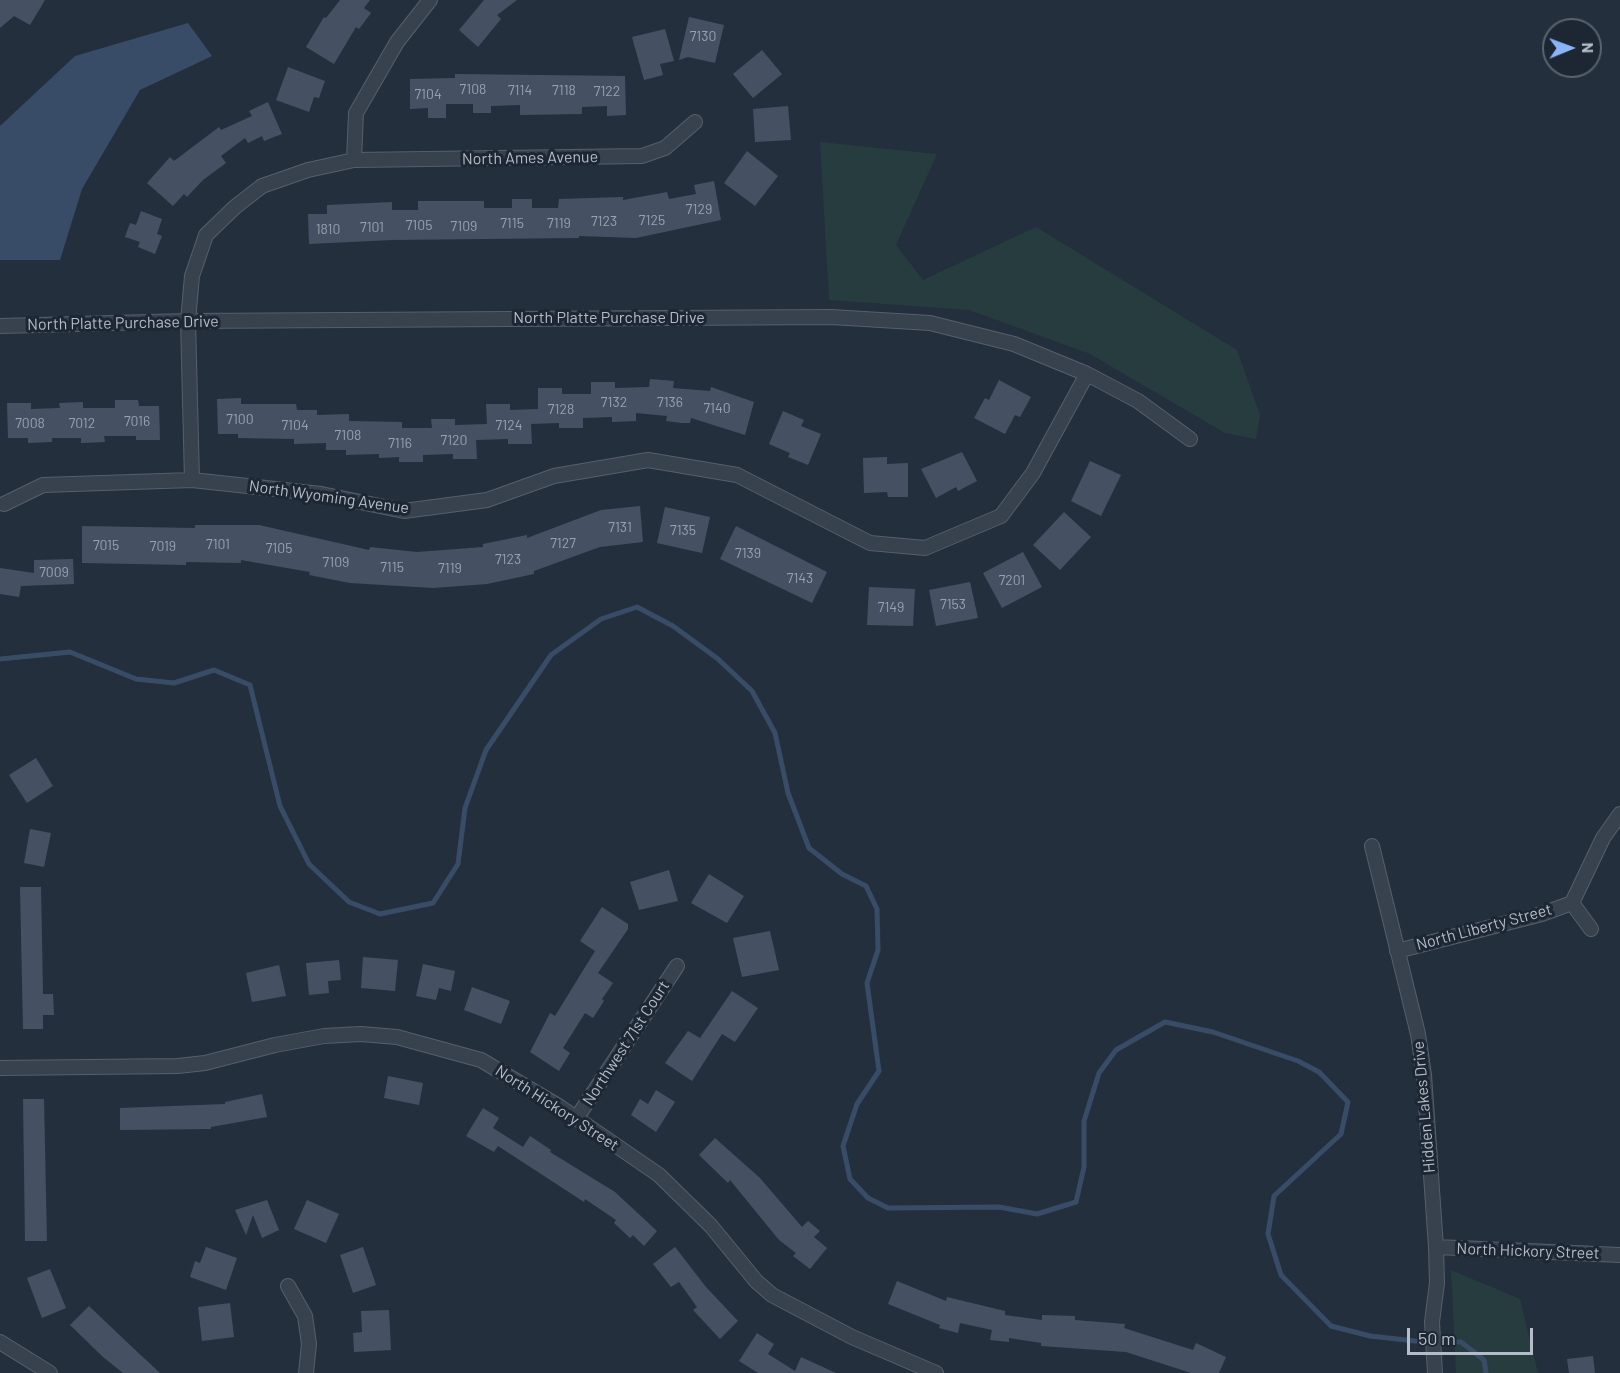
<!DOCTYPE html>
<html>
<head>
<meta charset="utf-8">
<style>
  body { margin:0 }
  #map { position:relative; width:1620px; height:1373px; overflow:hidden; background:#242f3e; font-family:Barlow,sans-serif }
  canvas { display:block }
  .north { position:absolute; left:1542px; top:18px; width:60px; height:60px; box-sizing:border-box; background:#1d2633; border:2px solid #59626f; border-radius:50%; rotate:89deg; font-size:16px; font-weight:700; line-height:24px; text-align:center; color:#b4bcc9 }
  .north::after { content:''; display:block; margin:auto; width:21px; height:27px; background:#8ab4f8; clip-path:polygon(50% 0,100% 100%,50% 72%,0 100%) }
  .scale { position:absolute; left:1407px; top:1328px; width:126px; height:27px; box-sizing:border-box; border:3px solid #b4bcc9; border-top:0; padding-left:8px; font-size:18px; line-height:21px; white-space:nowrap; color:#b4bcc9; -webkit-text-stroke:4px #1d2633; paint-order:stroke }
</style>
</head>
<body>
<div id="map">
<canvas width="1620" height="1373"></canvas>
<div class="north">N</div>
<div class="scale">50 m</div>
</div>
<script>
const c = document.querySelector('canvas').getContext('2d');
c.lineJoin = 'round';
function paint(path, color) {
  c.fillStyle = color;
  c.fill(path, 'evenodd');
}
function poly(rows) {
  const path = new Path2D();
  for (const r of rows) {
    path.moveTo(r[0], r[1]);
    for (let i = 2; i < r.length; i += 2) path.lineTo(r[i], r[i + 1]);
  }
  return path;
}
function stroke(path, color, width, dash) {
  c.strokeStyle = color;
  c.lineWidth = width;
  c.lineCap = dash ? 'butt' : 'round';
  c.setLineDash(dash || []);
  c.stroke(path);
}
function label(font, color, halo, rows, align = 'center') {
  c.font = font + ' Barlow,sans-serif';
  c.lineWidth = 6;
  c.setLineDash([]);
  c.textBaseline = 'middle';
  c.strokeStyle = halo;
  c.fillStyle = color;
  for (const [text, x, y, turn = 0] of rows) {
    c.save();
    c.translate(x, y);
    c.rotate((+turn || 0) * Math.PI / 180);
    c.textAlign = isNaN(turn) ? turn : align;
    if (halo) c.strokeText(text, 0, 0);
    c.fillText(text, 0, 0);
    c.restore();
  }
}
paint(poly([
  [820,142,937,154,896,245,923,280,1036,227,1237,350,1260,415,1256,439,1225,433,1090,354,969,310,829,300],
  [1451,1270,1520,1299,1538,1373,1456,1373]
]), '#263c3f');
paint(poly([
  [188,23,212,56,140,90,82,189,60,260,0,260,0,126,75,56]
]), '#394c67');
stroke(poly([
  [0,659,70,652,136,679,174,683,214,670,250,685,280,806,309,864,349,902,380,914,433,903,458,864,465,808,486,750,551,655,601,619,637,607,673,626,718,659,752,691,775,733,788,793,809,848,842,874,866,886,877,909,878,950,867,983,879,1071,857,1104,843,1146,850,1179,868,1198,888,1208,999,1207,1037,1214,1076,1202,1084,1167,1084,1121,1099,1073,1116,1050,1165,1022,1213,1032,1298,1061,1319,1072,1348,1102,1341,1134,1274,1196,1268,1234,1281,1275,1331,1326,1370,1336,1415,1341,1461,1342,1484,1360,1486,1373]
]), '#394c67', 5);
paint(poly([
  [0,0,45,0,30,25,14,16,0,28],
  [340,0,370,0,364,8,371,13,359,29,356,27,334,64,306,47,324,17,326,18],
  [484,0,517,0,497,15,501,19,478,47,459,30],
  [689,17,724,25,715,63,688,57,679,60],
  [665,29,674,61,660,64,663,75,644,80,632,37],
  [762,50,782,74,753,98,733,74],
  [288,67,325,81,319,98,314,97,309,112,276,100],
  [455,74,625,76,626,115,607,116,607,106,582,107,582,114,520,115,520,105,491,106,491,113,473,113,473,104,446,104,446,118,428,118,428,108,410,109,410,79,455,78],
  [268,102,282,134,264,141,262,136,248,143,245,138,221,156,226,163,203,180,187,197,184,194,173,206,147,183,170,157,174,161,219,127,221,130,252,116,249,111],
  [788,106,791,140,755,142,753,109],
  [747,151,778,176,755,206,724,183],
  [714,181,721,220,636,238,579,236,579,238,392,240,309,244,308,214,327,214,327,205,392,202,392,210,418,210,418,201,484,201,484,208,512,208,512,199,532,199,532,208,558,208,559,199,623,197,623,200,667,192,669,199,696,194,694,185],
  [141,211,162,219,157,234,162,236,155,254,138,247,140,242,125,237,130,223,136,225],
  [650,379,674,381,673,388,710,391,711,387,754,402,745,435,691,418,690,423,682,423,666,421,667,416,636,413,636,421,612,422,612,417,583,418,583,428,559,428,559,423,531,424,532,444,508,444,508,439,476,440,477,459,453,459,453,454,423,455,423,462,399,462,399,457,379,458,379,454,346,455,346,450,326,450,326,443,294,444,294,439,238,438,238,434,218,434,217,399,241,398,241,404,296,404,297,410,317,410,317,415,349,414,349,421,402,422,402,428,432,428,431,419,455,419,455,425,487,424,486,404,510,404,510,410,538,409,538,388,562,388,562,394,591,394,591,382,615,382,615,388,649,387],
  [999,380,1031,397,1020,417,1015,415,1005,434,974,418,985,398,989,400],
  [115,400,138,400,139,406,159,406,160,440,136,440,136,436,104,436,105,442,81,443,81,438,52,438,52,442,28,443,28,438,8,438,7,403,31,403,31,409,60,408,59,403,83,402,83,408,115,408],
  [783,411,804,420,801,426,821,434,808,465,788,457,790,453,769,444],
  [962,452,977,481,958,491,956,487,936,498,921,469],
  [887,457,887,464,908,463,908,497,888,497,887,492,864,493,863,458],
  [1090,461,1121,475,1101,516,1071,501],
  [640,506,643,542,600,547,534,571,534,574,487,584,433,588,350,583,309,575,310,572,241,560,241,563,186,562,186,565,82,563,82,526,195,528,195,525,259,525,369,550,370,547,417,552,483,547,483,544,527,535,527,538,601,510],
  [665,507,710,517,702,553,657,543],
  [1064,512,1091,537,1060,570,1033,545],
  [736,526,827,572,812,603,720,559],
  [1023,552,1042,587,1002,608,983,573],
  [73,559,74,584,21,586,19,597,0,594,0,568,34,573,34,560],
  [970,582,978,618,936,626,929,590],
  [869,587,915,589,913,626,867,625],
  [36,758,53,786,27,803,9,775],
  [30,829,51,833,44,867,24,863],
  [669,870,678,901,639,910,630,882],
  [709,874,744,896,727,923,691,903],
  [20,887,41,887,43,994,53,994,54,1015,43,1015,43,1029,23,1029],
  [602,907,628,924,628,929,598,973,613,983,602,999,604,1001,593,1018,585,1013,563,1048,570,1053,559,1071,530,1052,550,1013,555,1016,595,951,580,941],
  [770,931,779,970,742,977,733,938],
  [363,957,398,960,395,991,361,988],
  [339,960,341,980,328,981,329,993,309,995,306,963],
  [423,964,455,971,451,991,439,988,436,1000,416,996],
  [279,965,286,996,252,1002,246,973],
  [472,987,510,1001,501,1024,464,1010],
  [732,991,758,1008,735,1042,722,1034,692,1081,665,1063,688,1031,700,1038],
  [388,1076,423,1083,419,1105,384,1098],
  [656,1090,675,1102,656,1132,631,1115,640,1099,648,1104],
  [262,1094,267,1117,211,1127,211,1129,120,1130,120,1108,225,1104,225,1102],
  [23,1099,44,1099,47,1241,25,1241],
  [483,1108,499,1118,493,1128,523,1147,530,1136,551,1150,550,1152,615,1192,657,1231,644,1246,633,1235,630,1238,614,1223,616,1220,585,1199,584,1202,498,1146,494,1152,466,1136],
  [715,1138,760,1178,802,1227,808,1221,820,1231,814,1237,827,1248,810,1269,793,1256,796,1253,779,1240,730,1180,728,1183,699,1155],
  [267,1200,279,1230,262,1238,253,1215,246,1235,235,1210],
  [307,1200,339,1214,326,1243,294,1229],
  [206,1247,237,1258,226,1290,190,1277,195,1261,200,1263],
  [363,1247,376,1285,353,1293,340,1255],
  [675,1247,706,1287,738,1321,720,1339,693,1310,697,1307,679,1282,671,1287,653,1264],
  [50,1269,66,1308,42,1318,27,1278],
  [897,1281,946,1301,947,1297,1005,1311,1005,1315,1042,1320,1042,1315,1075,1316,1075,1320,1125,1324,1124,1328,1193,1350,1196,1343,1226,1357,1219,1373,1191,1373,1126,1352,1041,1346,1041,1343,1009,1338,1009,1342,990,1340,992,1330,960,1323,958,1333,939,1328,940,1325,888,1304],
  [230,1303,234,1337,202,1341,198,1307],
  [89,1306,131,1346,160,1373,123,1373,103,1357,70,1325],
  [389,1310,391,1350,354,1352,353,1333,362,1332,361,1311],
  [757,1333,774,1344,768,1354,795,1371,801,1357,836,1373,758,1373,739,1361],
  [1593,1356,1595,1373,1569,1373,1567,1359]
]), '#455162');
const street = poly([
  [354,160,356,113,397,42,430,0],
  [0,326,188,321,831,317,930,323,1014,344,1087,374,1138,401,1190,439],
  [192,480,188,321,192,276,206,235,235,207,262,186,308,170,354,160,642,156,665,148,695,122],
  [4,504,43,485,192,480,321,494,404,511,487,500,554,476,648,460,737,475,870,543,925,548,1001,516,1033,473,1087,374],
  [1372,846,1418,1034,1424,1075,1436,1247,1437,1283,1432,1322,1435,1373],
  [1572,903,1591,929],
  [1397,951,1542,914,1572,903,1603,838,1620,814],
  [0,1068,178,1066,205,1063,275,1045,324,1036,361,1034,397,1037,481,1060,560,1107,659,1175,711,1226,756,1281,772,1295,852,1337,936,1373],
  [576,1119,677,966],
  [1436,1247,1620,1255],
  [288,1286,305,1316,309,1344,306,1373],
  [0,1342,50,1373]
]);
stroke(street, '#565f6c', 16);
stroke(street, '#38414e', 14);
label('14px', '#98a1af', null, [
  ["7130",703,36],
  ["7108",473,89],
  ["7114",520,90],
  ["7118",564,90],
  ["7122",607,91],
  ["7104",428,94],
  ["7129",699,209],
  ["7125",652,220],
  ["7123",604,221],
  ["7115",512,223],
  ["7119",559,223],
  ["7105",419,225],
  ["7109",464,226],
  ["7101",372,227],
  ["1810",328,229],
  ["7132",614,402],
  ["7136",670,402],
  ["7140",717,408],
  ["7128",561,409],
  ["7100",240,419],
  ["7016",137,421],
  ["7008",30,423],
  ["7012",82,423],
  ["7104",295,425],
  ["7124",509,425],
  ["7108",348,435],
  ["7120",454,440],
  ["7116",400,443],
  ["7131",620,527],
  ["7135",683,530],
  ["7127",563,543],
  ["7101",218,544],
  ["7015",106,545],
  ["7019",163,546],
  ["7105",279,548],
  ["7139",748,553],
  ["7123",508,559],
  ["7109",336,562],
  ["7115",392,567],
  ["7119",450,568],
  ["7009",54,572],
  ["7143",800,578],
  ["7201",1012,580],
  ["7153",953,604],
  ["7149",891,607]
]);
label('16px', '#b4bcc9', '#1d2633', [
  ["North Ames Avenue",530,158,-1],
  ["North Platte Purchase Drive",609,318],
  ["North Platte Purchase Drive",123,323,-1],
  ["North Wyoming Avenue",329,497,8],
  ["North Liberty Street",1484,927,-15],
  ["Northwest 71st Court",626,1043,-57],
  ["Hidden Lakes Drive",1424,1107,-95],
  ["North Hickory Street",557,1108,33],
  ["North Hickory Street",1528,1251,2]
]);
</script>
</body>
</html>
